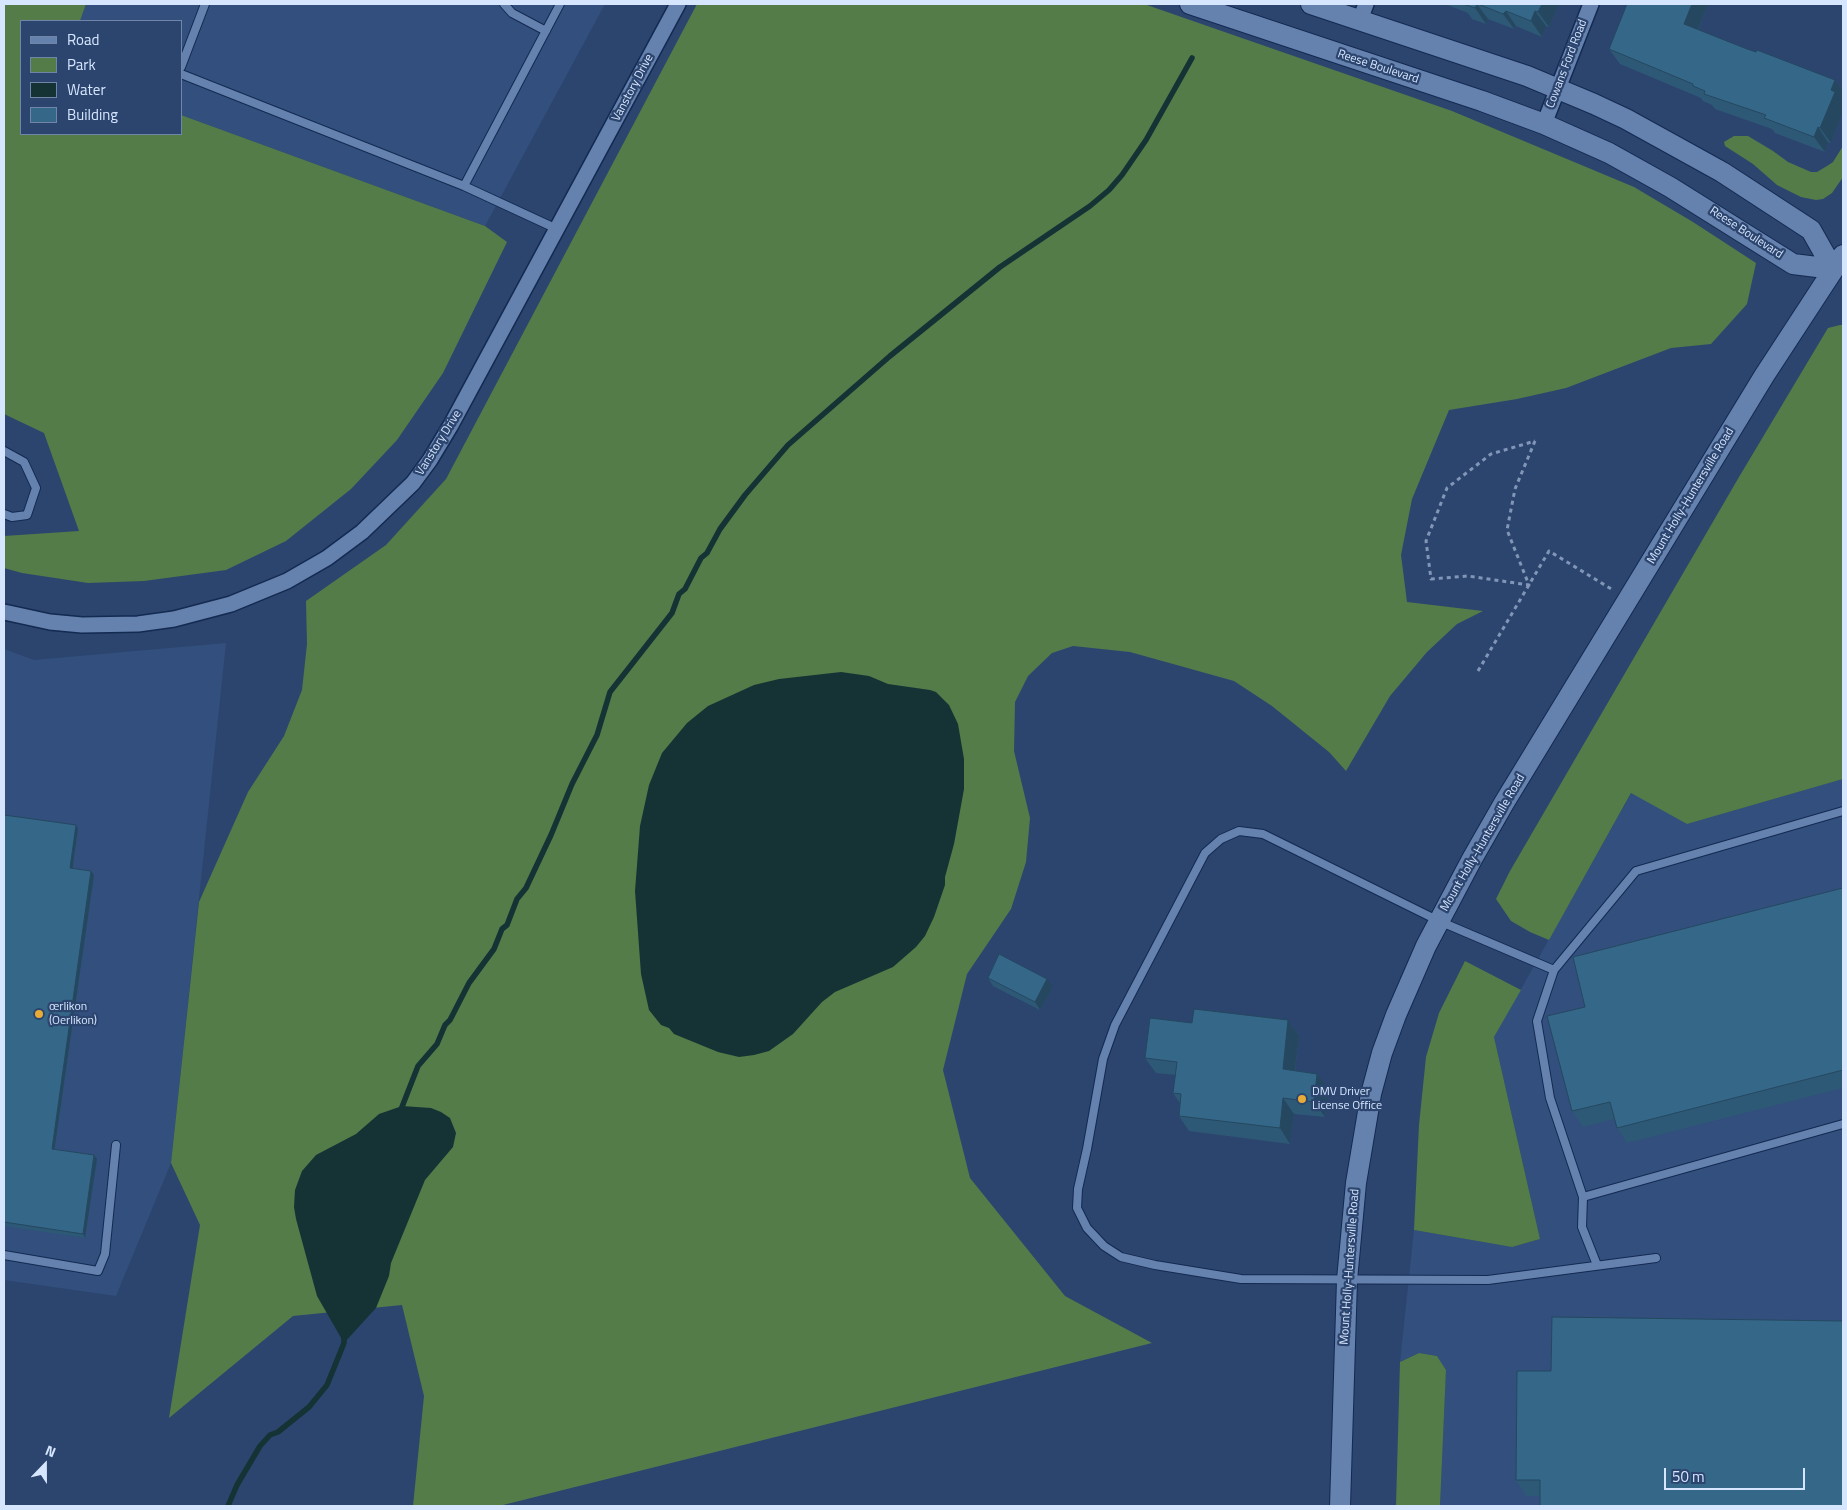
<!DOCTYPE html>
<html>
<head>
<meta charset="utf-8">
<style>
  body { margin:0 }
  #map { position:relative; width:1847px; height:1510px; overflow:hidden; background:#2c456e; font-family:"Titillium Web",sans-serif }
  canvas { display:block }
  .frame { position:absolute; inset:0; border:5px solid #d6e6ff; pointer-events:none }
  .legend { position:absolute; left:20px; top:20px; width:162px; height:115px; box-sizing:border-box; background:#2c456e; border:1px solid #7085a8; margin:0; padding:6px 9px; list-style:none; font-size:15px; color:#d6e6ff }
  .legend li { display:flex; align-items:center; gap:10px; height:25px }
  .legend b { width:25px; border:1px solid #7085a8 }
  .north { position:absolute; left:20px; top:1440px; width:50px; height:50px; -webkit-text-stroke:4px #2c456e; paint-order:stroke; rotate:22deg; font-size:14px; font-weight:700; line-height:20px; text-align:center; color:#d6e6ff }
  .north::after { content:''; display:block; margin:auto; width:18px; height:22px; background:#d6e6ff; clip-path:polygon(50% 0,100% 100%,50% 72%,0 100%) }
  .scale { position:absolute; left:1664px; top:1468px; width:141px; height:22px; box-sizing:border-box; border:2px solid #d6e6ff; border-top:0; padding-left:6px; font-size:15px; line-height:18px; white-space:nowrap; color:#d6e6ff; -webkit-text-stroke:4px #2c456e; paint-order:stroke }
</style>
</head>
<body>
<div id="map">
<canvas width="1847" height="1510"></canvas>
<div class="frame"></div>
<ul class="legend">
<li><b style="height:6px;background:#6581ae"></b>Road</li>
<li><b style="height:14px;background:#537c49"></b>Park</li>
<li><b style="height:14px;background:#153335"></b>Water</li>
<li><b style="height:14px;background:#356789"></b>Building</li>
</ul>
<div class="north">N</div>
<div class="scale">50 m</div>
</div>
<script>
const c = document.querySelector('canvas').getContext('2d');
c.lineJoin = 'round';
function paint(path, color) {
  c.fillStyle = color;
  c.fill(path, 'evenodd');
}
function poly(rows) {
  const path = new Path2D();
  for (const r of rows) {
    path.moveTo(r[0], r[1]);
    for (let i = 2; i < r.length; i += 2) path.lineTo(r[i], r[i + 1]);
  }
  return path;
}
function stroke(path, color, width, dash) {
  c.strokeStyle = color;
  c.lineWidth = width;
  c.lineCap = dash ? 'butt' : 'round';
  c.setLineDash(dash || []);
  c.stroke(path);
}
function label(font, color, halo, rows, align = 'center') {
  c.font = font + ' "Titillium Web",sans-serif';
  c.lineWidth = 4.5;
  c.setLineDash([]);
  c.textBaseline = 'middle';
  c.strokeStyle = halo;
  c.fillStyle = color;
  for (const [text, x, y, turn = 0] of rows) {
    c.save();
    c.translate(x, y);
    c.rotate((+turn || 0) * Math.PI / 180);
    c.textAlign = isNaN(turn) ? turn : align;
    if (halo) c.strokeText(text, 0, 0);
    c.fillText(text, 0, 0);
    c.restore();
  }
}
paint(poly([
  [86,4,605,4,485,226,181,115,181,21,80,21],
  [226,643,171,1163,116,1296,4,1280,4,649,34,660],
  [1843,779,1843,1506,1440,1506,1446,1370,1437,1356,1419,1353,1400,1362,1414,1230,1512,1247,1540,1239,1494,1037,1632,792,1687,824]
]), '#324f7e');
paint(poly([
  [4,4,86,4,80,21,21,21,21,134,181,134,181,115,485,226,507,242,443,373,397,440,351,489,286,541,226,570,144,581,88,583,22,573,4,568,4,536,79,531,44,433,4,414],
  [697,4,1144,4,1452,111,1634,187,1693,222,1756,263,1747,304,1711,344,1671,348,1566,388,1517,399,1449,410,1412,499,1401,555,1407,602,1483,611,1457,624,1427,652,1390,696,1346,771,1329,752,1272,706,1234,681,1130,652,1073,646,1052,653,1028,676,1015,702,1014,751,1030,818,1026,862,1011,909,967,974,943,1070,970,1178,1065,1296,1152,1343,499,1506,413,1506,424,1396,402,1305,293,1316,169,1418,200,1225,171,1163,199,902,248,792,284,736,302,690,307,644,306,601,386,545,446,479],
  [1734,136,1748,136,1773,151,1788,162,1811,172,1817,172,1827,166,1833,162,1843,146,1843,177,1832,193,1823,199,1816,200,1801,197,1777,185,1753,164,1725,146,1724,142],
  [1840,325,1843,325,1843,779,1687,824,1631,793,1549,940,1530,932,1511,921,1496,899,1510,871,1739,477,1828,328],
  [1465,961,1521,990,1494,1037,1540,1239,1512,1247,1414,1230,1419,1125,1426,1057,1439,1013],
  [1419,1353,1437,1356,1446,1370,1440,1506,1396,1506,1400,1362]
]), '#537c49');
paint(poly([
  [841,672,869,676,888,684,930,690,936,692,949,705,958,724,964,759,964,789,954,844,945,877,945,885,934,917,925,936,916,947,893,967,835,992,822,1002,793,1034,769,1051,754,1055,739,1057,718,1052,674,1034,669,1028,661,1025,649,1010,641,974,635,891,640,826,649,785,662,753,687,723,708,706,754,685,779,679],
  [402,1106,431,1108,441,1112,450,1118,456,1133,453,1147,425,1180,391,1263,389,1276,376,1308,344,1343,317,1296,296,1219,294,1207,295,1190,302,1171,316,1155,356,1134,379,1114]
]), '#153335');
stroke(poly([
  [400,1112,418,1066,437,1044,445,1025,450,1020,469,983,494,949,502,929,507,925,517,899,526,888,551,835,572,784,597,735,610,692,672,613,679,594,685,589,701,558,707,553,720,529,745,495,788,445,890,356,1000,267,1090,206,1109,190,1122,175,1146,140,1192,58],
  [228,1506,237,1485,260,1446,270,1435,278,1432,309,1407,327,1385,344,1343,344,1336]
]), '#153335', 5.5);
const lane = poly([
  [504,4,512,13,546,31],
  [181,67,205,4],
  [181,74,464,186],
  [557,229,464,186,560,4],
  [4,451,24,462,36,488,27,515,12,517,4,514],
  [1554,970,1636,871,1843,811],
  [1583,1197,1582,1227,1597,1265],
  [4,1255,98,1271,105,1254,116,1145],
  [1656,1258,1488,1280,1241,1279,1155,1265,1121,1257,1104,1246,1087,1228,1077,1208,1078,1189,1087,1149,1103,1059,1115,1025,1205,853,1221,839,1239,831,1263,834,1439,921,1554,970,1537,1021,1550,1098,1583,1197,1843,1124]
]);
const street = poly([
  [1360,20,1366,4],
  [1544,124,1591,4],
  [4,612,50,622,82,625,138,624,174,619,231,604,287,581,327,558,362,532,413,483,430,460,451,425,678,4]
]);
const secondary = poly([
  [1190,4,1482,101,1544,124,1609,153,1670,187,1793,264,1833,269],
  [1311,4,1527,76,1594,104,1626,119,1722,172,1811,230,1833,269],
  [1340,1506,1347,1280,1356,1183,1371,1094,1382,1053,1396,1015,1426,946,1472,859,1504,803,1764,376,1843,255]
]);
stroke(lane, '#132a51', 10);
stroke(street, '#132a51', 18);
stroke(secondary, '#132a51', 22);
stroke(poly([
  [1535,441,1515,489,1507,530,1529,585,1468,576,1431,579,1426,541,1447,488,1491,454,1535,441],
  [1478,671,1549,551,1613,590]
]), '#8296b7', 3, [4, 4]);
stroke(lane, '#6581ae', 8);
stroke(street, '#6581ae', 15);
stroke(secondary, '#6581ae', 20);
paint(poly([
  [1445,4,1559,4,1549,27,1546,26,1542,37,1516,26,1514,29,1488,19,1486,24,1472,19,1468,13],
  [1708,4,1698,30,1747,49,1835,80,1843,91,1843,112,1831,143,1828,142,1825,152,1775,133,1772,129,1715,109,1712,105,1703,101,1701,98,1620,64,1609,49],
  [4,815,78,829,73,868,91,871,94,875,55,1149,94,1155,97,1159,85,1238,4,1226],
  [1843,888,1843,1088,1627,1143,1617,1128,1614,1119,1583,1127,1572,1111,1585,1007],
  [988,978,1053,987,1040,1010,993,986],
  [1288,1020,1299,1036,1295,1071,1328,1089,1325,1117,1294,1114,1290,1144,1189,1131,1179,1116,1180,1103,1173,1093,1176,1075,1156,1073,1145,1058,1192,1023],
  [1551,1371,1540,1496,1526,1496,1516,1480]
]), '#2e5976');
paint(poly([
  [1477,4,1488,19,1486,24,1475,8],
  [1542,4,1559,4,1549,27,1538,12],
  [1692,4,1708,4,1694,39,1684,24],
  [1506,11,1516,26,1514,29,1503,14],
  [1535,11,1546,26,1542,37,1531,21],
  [1835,80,1843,91,1843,112,1831,143,1820,128,1831,90],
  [1818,127,1828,142,1825,152,1814,137],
  [76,825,78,829,72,872,70,868],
  [91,871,94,875,54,1153,52,1149],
  [1047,979,1053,987,1040,1010,1035,1002],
  [1288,1020,1299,1036,1293,1085,1283,1069],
  [1317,1074,1328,1089,1325,1117,1314,1102],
  [1283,1098,1294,1114,1290,1144,1280,1128],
  [94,1155,97,1159,85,1238,83,1234]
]), '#254860');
const building = poly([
  [1463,4,1477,4,1475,8,1463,4],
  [1478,4,1542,4,1538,12,1535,11,1531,21,1506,11,1503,14,1478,4],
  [1627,4,1692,4,1684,24,1747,49,1756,52,1757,50,1835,80,1831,90,1835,92,1820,128,1818,127,1814,137,1764,118,1766,115,1704,94,1705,91,1693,86,1693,84,1609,49,1627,4],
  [4,815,76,825,70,868,91,871,52,1149,94,1155,83,1234,4,1222,4,815],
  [1843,888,1843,1070,1617,1128,1610,1102,1572,1111,1547,1016,1585,1007,1573,957,1843,888],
  [999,954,1047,979,1035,1002,988,978,999,954],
  [1194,1009,1288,1020,1283,1069,1317,1074,1314,1102,1283,1098,1280,1128,1179,1116,1181,1094,1173,1093,1177,1062,1145,1058,1150,1018,1192,1023,1194,1009],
  [1552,1317,1843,1321,1843,1506,1540,1506,1540,1480,1516,1480,1517,1371,1551,1371,1552,1317]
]);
paint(building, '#356789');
stroke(building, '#254860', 1);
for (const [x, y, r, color] of [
  [39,1014,5,"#e7ac37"],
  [1302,1099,5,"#e7ac37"]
]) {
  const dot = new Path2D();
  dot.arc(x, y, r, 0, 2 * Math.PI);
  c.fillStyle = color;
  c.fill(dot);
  stroke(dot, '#2c456e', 2);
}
label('12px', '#d6e6ff', '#2c456e', [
  ["Cowans Ford Road",1567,64,-69],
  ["Reese Boulevard",1378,67,18],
  ["Vanstory Drive",633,88,-62],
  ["Reese Boulevard",1746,233,33],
  ["Vanstory Drive",439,443,-58],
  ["Mount Holly-Huntersville Road",1691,496,-59],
  ["Mount Holly-Huntersville Road",1483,843,-60],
  ["Mount Holly-Huntersville Road",1350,1267,-86]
]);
label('12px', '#d6e6ff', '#2c456e', [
  ["œrlikon",49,1007],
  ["(Oerlikon)",49,1021],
  ["DMV Driver",1312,1092],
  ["License Office",1312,1106]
], 'left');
</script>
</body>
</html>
